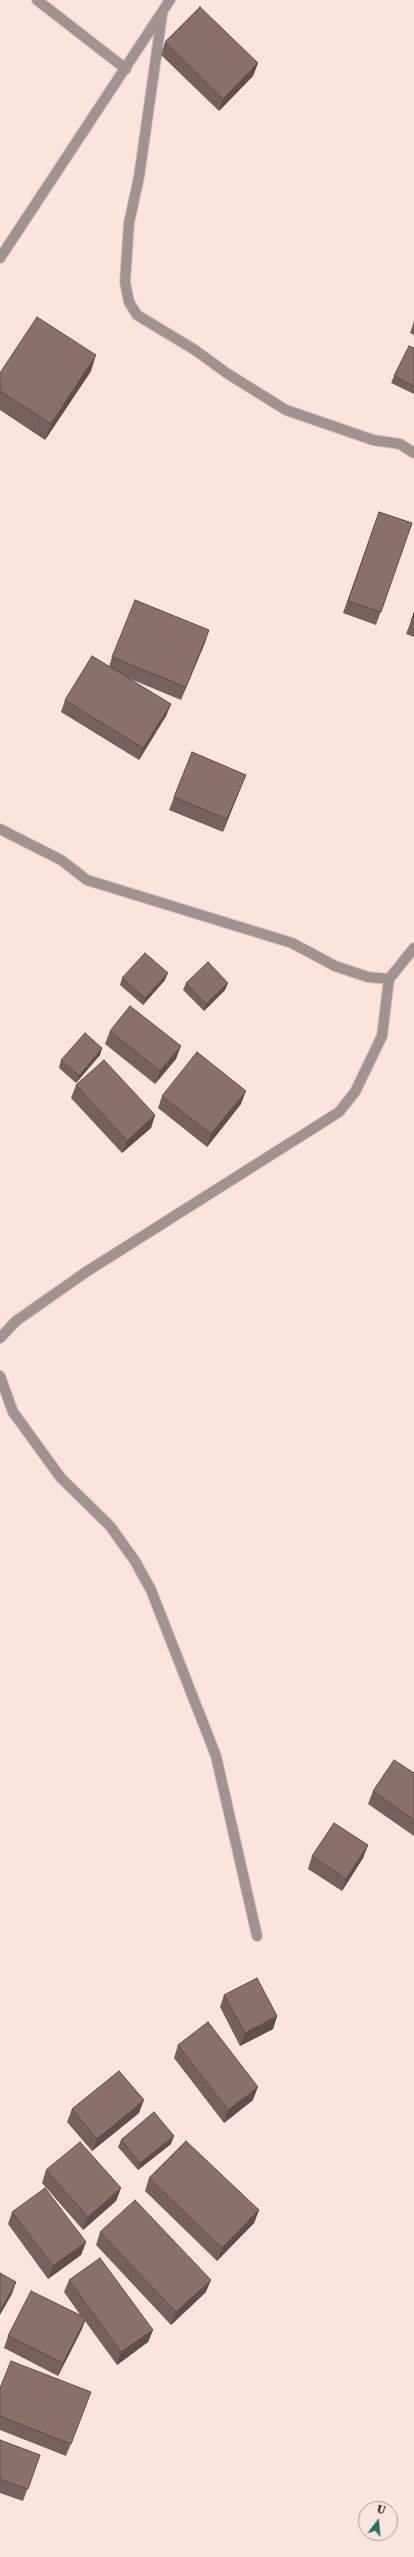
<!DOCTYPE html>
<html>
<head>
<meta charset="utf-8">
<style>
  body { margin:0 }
  #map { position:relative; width:414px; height:2557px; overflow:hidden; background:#fce3de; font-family:"Roboto Serif",serif }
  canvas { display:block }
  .north { position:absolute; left:358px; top:2501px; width:40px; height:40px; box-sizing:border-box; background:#fce3de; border:1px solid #ac9995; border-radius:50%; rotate:16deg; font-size:11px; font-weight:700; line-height:16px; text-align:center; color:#342927 }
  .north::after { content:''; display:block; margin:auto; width:14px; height:18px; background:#276e62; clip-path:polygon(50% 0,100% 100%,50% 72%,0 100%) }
</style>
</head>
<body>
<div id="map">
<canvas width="414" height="2557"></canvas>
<div class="north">U</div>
</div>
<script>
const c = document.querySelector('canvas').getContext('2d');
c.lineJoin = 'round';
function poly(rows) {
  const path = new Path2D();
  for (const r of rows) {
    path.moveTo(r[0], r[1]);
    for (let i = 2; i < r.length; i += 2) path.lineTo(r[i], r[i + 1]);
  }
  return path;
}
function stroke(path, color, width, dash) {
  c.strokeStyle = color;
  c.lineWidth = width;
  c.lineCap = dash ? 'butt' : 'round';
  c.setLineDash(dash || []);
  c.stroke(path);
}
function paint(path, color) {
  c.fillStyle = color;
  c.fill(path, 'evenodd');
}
const minor = poly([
  [37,0,126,69],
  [162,15,139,177,129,223,125,282,129,302,137,315,195,350,228,374,286,410,373,440,400,444,414,453],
  [0,258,170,0],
  [0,829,61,860,87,880,292,943,335,966,368,977,389,979,414,948],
  [0,1338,16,1321,86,1272,339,1112,355,1092,382,1036,389,979],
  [0,1376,13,1412,61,1478,110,1526,135,1561,151,1590,216,1756,257,1936]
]);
stroke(minor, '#d8c2bd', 12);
stroke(minor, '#9f9290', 10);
paint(poly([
  [165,42,258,63,253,76,219,111,161,55],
  [414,321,414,335,410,333],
  [414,348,414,394,391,383,394,376],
  [91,371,45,440,0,410,0,373],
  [379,512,412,523,376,625,343,613],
  [414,613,414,637,406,634],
  [209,630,181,700,128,678,171,704,166,716,139,760,61,712,65,700,109,667,112,657],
  [241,787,223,832,169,810,174,797],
  [122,978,165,980,143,1005,120,985],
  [186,983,228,983,225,990,204,1011,183,990],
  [110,1031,176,1059,155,1084,105,1044],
  [102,1048,100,1055,76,1083,59,1068,61,1060],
  [76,1085,155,1115,151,1128,122,1153,71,1098],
  [162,1096,241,1104,207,1147,158,1108],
  [414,1773,414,1836,368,1804,373,1791],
  [368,1845,363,1858,342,1891,308,1869,312,1856],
  [224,1995,277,2016,273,2029,240,2046,220,2007],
  [178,2045,253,2100,224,2123,174,2058],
  [72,2109,139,2113,92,2151,67,2122],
  [121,2140,171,2144,138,2170,118,2147],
  [46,2170,121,2188,116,2201,83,2230,42,2183],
  [149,2178,259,2210,254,2223,217,2261,145,2191],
  [12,2212,86,2242,81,2255,48,2279,8,2224],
  [100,2232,206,2292,171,2325,96,2245],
  [69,2280,153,2330,148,2342,117,2365,85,2321,81,2331,58,2376,4,2348,8,2336,81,2316,64,2292],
  [0,2388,86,2405,66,2456,0,2430],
  [0,2440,40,2455,23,2501,0,2493]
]), '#775f5b');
paint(poly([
  [258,63,253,76,219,111,223,99],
  [96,355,91,371,45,440,51,424],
  [209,630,205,643,181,700,186,687],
  [171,704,166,716,139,760,143,748],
  [246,775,241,787,223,832,227,819],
  [168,973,165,980,143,1005,145,998],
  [228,983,225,990,204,1011,206,1004],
  [181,1046,176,1059,155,1084,160,1071],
  [102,1048,100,1055,76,1083,79,1076],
  [246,1091,241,1104,207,1147,211,1134],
  [155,1115,151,1128,122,1153,127,1141],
  [368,1845,363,1858,342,1891,346,1879],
  [277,2016,273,2029,240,2046,245,2033],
  [258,2087,253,2100,224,2123,228,2110],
  [144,2100,139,2113,92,2151,97,2139],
  [174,2136,171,2144,138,2170,140,2163],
  [121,2188,116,2201,83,2230,88,2217],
  [259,2210,254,2223,217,2261,222,2248],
  [86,2242,81,2255,48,2279,53,2266],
  [211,2280,206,2292,171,2325,176,2312],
  [16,2282,12,2294,0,2315,0,2311],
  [86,2318,81,2331,58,2376,63,2363],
  [153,2330,148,2342,117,2365,121,2352]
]), '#614e4a');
const building = poly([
  [200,7,258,63,223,99,165,42,200,7],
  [37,317,96,355,51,424,0,391,0,373,37,317],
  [409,346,414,348,414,386,394,376,409,346],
  [379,512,412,523,381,612,348,601,379,512],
  [135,600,209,630,186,687,112,657,135,600],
  [414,613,414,623,411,621,414,613],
  [92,656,171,704,143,748,65,700,92,656],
  [192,752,246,775,227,819,174,797,192,752],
  [145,953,168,973,145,998,122,978,145,953],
  [208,962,228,983,206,1004,186,983,208,962],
  [130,1006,181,1046,160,1071,110,1031,130,1006],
  [85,1033,102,1048,79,1076,61,1060,85,1033],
  [197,1052,246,1091,211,1134,162,1096,197,1052],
  [104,1060,155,1115,127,1141,76,1085,104,1060],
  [394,1760,414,1773,414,1820,373,1791,394,1760],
  [334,1823,368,1845,346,1879,312,1856,334,1823],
  [257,1978,277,2016,245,2033,224,1995,257,1978],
  [208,2022,258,2087,228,2110,178,2045,208,2022],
  [119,2071,144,2100,97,2139,72,2109,119,2071],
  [154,2112,174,2136,140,2163,121,2140,154,2112],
  [186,2141,259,2210,222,2248,149,2178,186,2141],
  [80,2142,121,2188,88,2217,46,2170,80,2142],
  [45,2188,86,2242,53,2266,12,2212,45,2188],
  [135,2200,211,2280,176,2312,100,2232,135,2200],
  [100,2258,153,2330,121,2352,69,2280,100,2258],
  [0,2273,16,2282,0,2311,0,2273],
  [31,2291,86,2318,63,2363,8,2336,31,2291],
  [11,2361,91,2392,71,2444,0,2416,0,2388,11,2361],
  [0,2440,40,2455,28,2489,0,2479,0,2440]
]);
paint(building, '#8a6f6a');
stroke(building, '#614e4a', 1);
</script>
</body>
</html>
